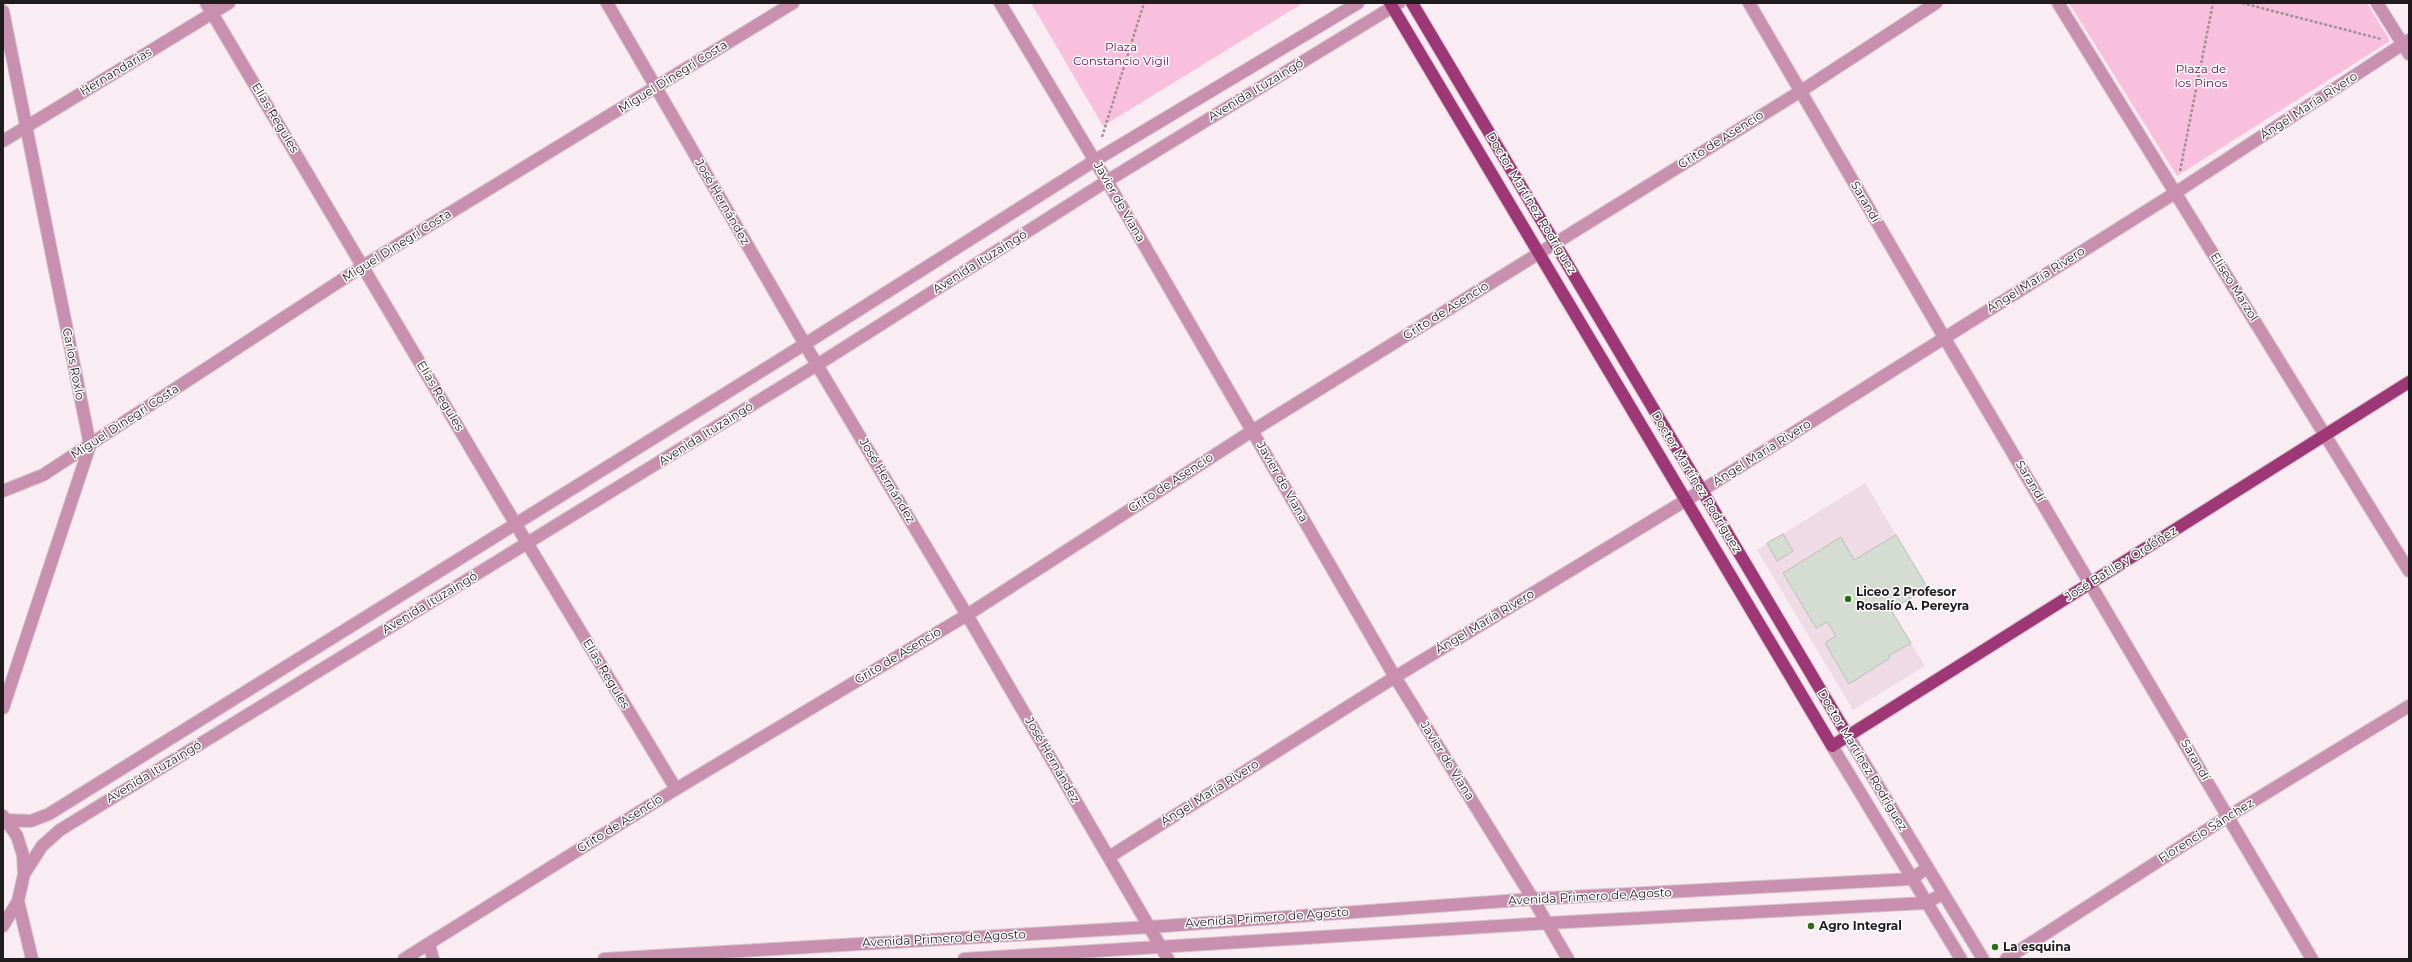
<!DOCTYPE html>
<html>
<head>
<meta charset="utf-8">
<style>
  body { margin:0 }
  #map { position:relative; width:2412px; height:962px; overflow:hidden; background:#faecf3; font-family:Montserrat,sans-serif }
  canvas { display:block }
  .frame { position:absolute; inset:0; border:4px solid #201b1d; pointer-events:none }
</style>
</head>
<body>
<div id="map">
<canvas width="2412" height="962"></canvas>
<div class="frame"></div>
</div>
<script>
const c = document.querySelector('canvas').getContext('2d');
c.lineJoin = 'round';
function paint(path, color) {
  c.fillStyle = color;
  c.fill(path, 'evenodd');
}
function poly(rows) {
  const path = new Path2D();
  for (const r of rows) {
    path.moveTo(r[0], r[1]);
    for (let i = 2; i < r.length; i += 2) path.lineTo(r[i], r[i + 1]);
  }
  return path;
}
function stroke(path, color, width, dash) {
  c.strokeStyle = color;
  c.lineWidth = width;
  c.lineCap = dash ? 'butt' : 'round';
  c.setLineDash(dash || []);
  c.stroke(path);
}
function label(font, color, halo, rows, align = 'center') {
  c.font = font + ' Montserrat,sans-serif';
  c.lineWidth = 3;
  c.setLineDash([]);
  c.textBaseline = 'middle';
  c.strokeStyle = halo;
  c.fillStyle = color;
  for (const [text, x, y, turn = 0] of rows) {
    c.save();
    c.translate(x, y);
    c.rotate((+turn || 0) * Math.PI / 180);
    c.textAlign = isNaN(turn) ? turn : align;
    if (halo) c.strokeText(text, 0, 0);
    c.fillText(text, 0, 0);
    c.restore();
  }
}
paint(poly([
  [1865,483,1928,588,1891,610,1925,666,1853,710,1757,550]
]), '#efdbe5');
paint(poly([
  [1031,3,1303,3,1103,126],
  [2069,3,2367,3,2390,41,2177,176]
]), '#f9c0de');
const building = poly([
  [1783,534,1793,551,1777,561,1767,543,1783,534],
  [1896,535,1928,588,1891,610,1911,643,1888,656,1890,658,1849,684,1825,643,1836,636,1827,622,1816,628,1783,573,1841,537,1854,560,1896,535]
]);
paint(building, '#d5ddd3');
stroke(building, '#b7c0b6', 1);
const minor = poly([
  [206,3,515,523,676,789],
  [607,3,817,365,967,615,1168,959],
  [1000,3,1107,181,1395,677,1533,899,1568,959],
  [1749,3,1944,337,2312,959],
  [2058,3,2409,571],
  [2377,3,2409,54],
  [3,11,90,445,3,708],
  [3,141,229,3],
  [3,491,43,475,363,266,793,3],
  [1848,736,1983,959],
  [1832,746,1961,959],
  [3,816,17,836,23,855,24,874,18,901,3,926],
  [6,820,31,821,49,814,805,344,1094,161,1358,3],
  [1109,857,1395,677,1701,491,2175,193,2409,40],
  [24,874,42,846,60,830,817,365,1107,181,1399,3],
  [18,901,32,959],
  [429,944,433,959],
  [404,959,676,789,967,615,1252,431,1801,91,1936,3],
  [604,959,1150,927,1533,899,1911,879,1927,868],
  [964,959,1548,923,1925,903,1943,894],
  [2006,959,2227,817,2409,706]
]);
const major = poly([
  [1390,3,1832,746,2409,382],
  [1412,3,1848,736]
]);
stroke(minor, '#d3c6cc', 14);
stroke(major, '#d3c6cc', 14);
stroke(poly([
  [2242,3,2381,39],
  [1102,137,1144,3],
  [2180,171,2213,3]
]), '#9c9296', 2.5, [3, 2]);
stroke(minor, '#c98fae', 12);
stroke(major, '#9e3776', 12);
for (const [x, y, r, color] of [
  [1848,599,4,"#247013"],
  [1811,926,4,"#247013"],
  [1995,947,4,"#247013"]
]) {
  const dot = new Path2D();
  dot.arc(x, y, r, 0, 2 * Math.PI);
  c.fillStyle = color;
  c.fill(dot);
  stroke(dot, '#fefefe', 1.5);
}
label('12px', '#71064f', '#fefefe', [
  ["Plaza",1121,47],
  ["Constancio Vigil",1121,61],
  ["Plaza de",2201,69],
  ["los Pinos",2201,83]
]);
label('12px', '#201b1d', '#fefefe', [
  ["Hernandarias",116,72,-31],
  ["Miguel Dinegri Costa",673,77,-32],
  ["Avenida Ituzaingó",1256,90,-31],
  ["Ángel María Rivero",2309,106,-33],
  ["Elías Regules",275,118,59],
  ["Grito de Asencio",1721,140,-32],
  ["José Hernández",722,202,60],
  ["Javier de Viana",1119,202,60],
  ["Sarandí",1865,202,60],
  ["Doctor Martínez Rodríguez",1531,203,59],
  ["Miguel Dinegri Costa",397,246,-32],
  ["Avenida Ituzaingó",980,262,-32],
  ["Ángel María Rivero",2036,280,-32],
  ["Eliseo Marzol",2234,287,58],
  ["Grito de Asencio",1446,311,-32],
  ["Carlos Roxlo",73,364,79],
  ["Elías Regules",440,396,59],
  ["Miguel Dinegri Costa",125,422,-33],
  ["Avenida Ituzaingó",706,434,-32],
  ["Ángel María Rivero",1762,453,-32],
  ["José Hernández",887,481,59],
  ["Sarandí",2030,481,59],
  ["Javier de Viana",1282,482,60],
  ["Doctor Martínez Rodríguez",1696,482,59],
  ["Grito de Asencio",1171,483,-33],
  ["José Batlle y Ordóñez",2121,564,-32],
  ["Avenida Ituzaingó",430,603,-31],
  ["Ángel María Rivero",1485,622,-31],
  ["Grito de Asencio",898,656,-31],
  ["Elías Regules",606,674,59],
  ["José Hernández",1052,760,60],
  ["Doctor Martínez Rodríguez",1862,760,59],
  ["Sarandí",2195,760,60],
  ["Javier de Viana",1447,761,58],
  ["Avenida Ituzaingó",154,772,-31],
  ["Ángel María Rivero",1210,793,-32],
  ["Grito de Asencio",620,824,-32],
  ["Florencio Sánchez",2206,831,-32],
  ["Avenida Primero de Agosto",1590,897,-3],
  ["Avenida Primero de Agosto",1267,918,-4],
  ["Avenida Primero de Agosto",944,939,-3]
]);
label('bold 12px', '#201b1d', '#fefefe', [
  ["Liceo 2 Profesor",1856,592],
  ["Rosalío A. Pereyra",1856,606],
  ["Agro Integral",1819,926],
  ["La esquina",2003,947]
], 'left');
</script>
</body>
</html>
